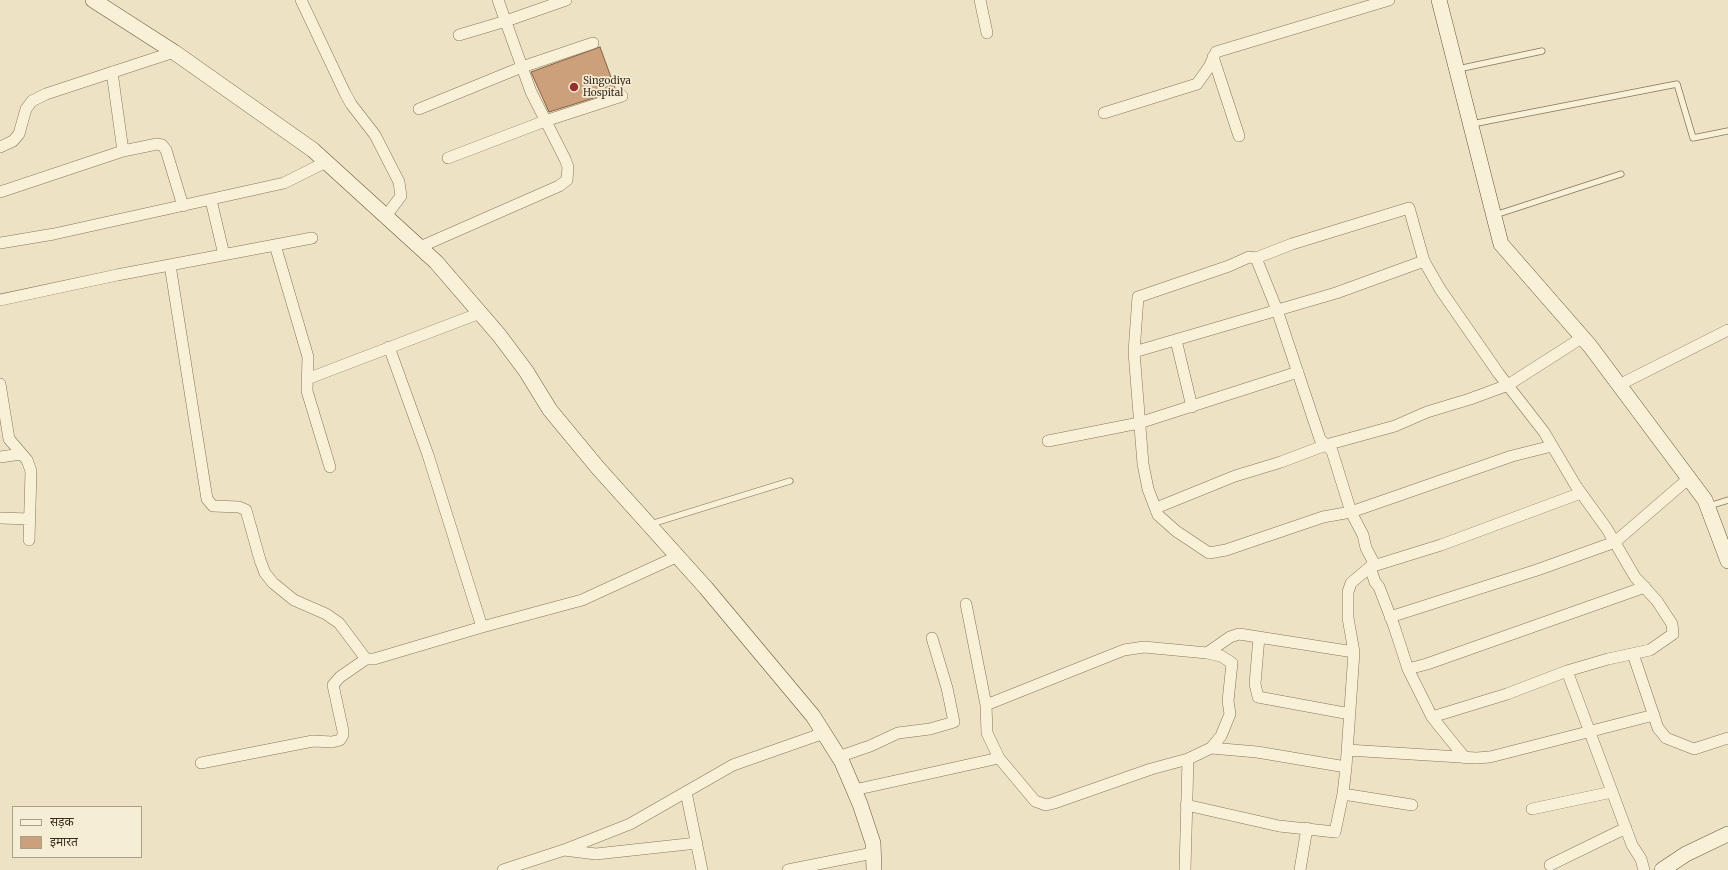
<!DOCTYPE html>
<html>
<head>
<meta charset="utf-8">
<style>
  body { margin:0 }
  #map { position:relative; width:1728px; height:870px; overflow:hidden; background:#ede3c4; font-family:Merriweather,"Noto Sans Devanagari",serif }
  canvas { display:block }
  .legend { position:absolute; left:12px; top:806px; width:130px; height:52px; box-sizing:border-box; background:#f5edd4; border:1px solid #a9a08c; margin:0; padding:5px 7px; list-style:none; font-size:12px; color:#382c1f }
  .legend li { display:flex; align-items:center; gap:8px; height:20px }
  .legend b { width:20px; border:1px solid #a9a08c }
</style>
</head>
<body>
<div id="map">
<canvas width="1728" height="870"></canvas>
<ul class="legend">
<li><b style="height:5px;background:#f8f0d7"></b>सड़क</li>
<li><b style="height:11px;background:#cba07b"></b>इमारत</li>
</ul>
</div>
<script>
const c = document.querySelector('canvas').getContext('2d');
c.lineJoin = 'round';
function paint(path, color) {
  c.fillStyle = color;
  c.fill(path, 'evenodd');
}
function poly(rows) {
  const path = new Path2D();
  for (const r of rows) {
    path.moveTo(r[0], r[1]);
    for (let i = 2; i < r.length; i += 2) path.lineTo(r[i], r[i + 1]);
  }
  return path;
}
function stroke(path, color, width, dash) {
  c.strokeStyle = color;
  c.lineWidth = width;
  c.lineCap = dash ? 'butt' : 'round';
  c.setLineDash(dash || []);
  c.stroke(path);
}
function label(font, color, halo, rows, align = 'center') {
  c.font = font + ' Merriweather,serif';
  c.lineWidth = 3.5;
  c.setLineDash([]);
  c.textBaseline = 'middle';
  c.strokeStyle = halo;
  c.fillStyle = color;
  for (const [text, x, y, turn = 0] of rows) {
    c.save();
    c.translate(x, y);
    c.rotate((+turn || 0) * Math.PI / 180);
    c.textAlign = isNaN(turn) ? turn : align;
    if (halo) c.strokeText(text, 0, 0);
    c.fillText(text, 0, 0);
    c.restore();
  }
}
const building = poly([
  [600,47,616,91,549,112,531,72,600,47]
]);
paint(building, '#cba07b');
stroke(building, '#866041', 1);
const lane = poly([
  [1458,69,1542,51],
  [1472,124,1677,84,1693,138,1728,131],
  [1495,215,1621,174],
  [1709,506,1728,500],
  [651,524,790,481]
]);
const street = poly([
  [301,0,345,93,351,104,375,135,399,182,401,196,386,216],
  [980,0,987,33],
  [459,35,506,21,566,0],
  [1213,57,1239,136],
  [112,72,123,151],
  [419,109,522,67,593,43],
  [1104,113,1197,84,1209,67,1216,52,1389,0],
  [0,147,13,141,19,134,26,109,32,101,46,94,174,52],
  [448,158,545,121,622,96],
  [0,192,123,151,157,144,162,145,166,150,183,206],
  [211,200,224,255],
  [0,243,54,234,284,183,326,162],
  [275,245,308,357,307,391,330,467],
  [420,247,559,186,567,180,568,167,565,159,531,92,498,0],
  [1256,258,1277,310,1320,439,1332,451,1351,512,1363,535,1366,548,1374,563,1370,567,1375,582,1379,587,1394,626,1408,669,1432,717,1507,694,1567,671,1608,659,1650,650,1673,634,1672,624,1657,601,1635,577,1607,529,1576,486,1544,432,1499,374,1440,289,1424,261,1409,208,1292,244,1256,258,1249,257,1229,266,1138,297,1134,352,1143,464,1148,489,1158,515,1176,531,1209,553,1226,550,1323,517,1351,512,1512,456,1552,446],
  [170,265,207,499,213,506,239,507,246,510,260,560,265,573,273,583,294,600,326,614,339,623,366,659,374,659,482,627,582,600,676,557],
  [0,300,117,275,312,238],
  [1176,340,1192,407],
  [389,347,428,455,482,627],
  [1134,352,1336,293,1424,261],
  [307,379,480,313],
  [0,384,9,439,27,460,31,471,29,540],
  [1619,385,1728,330],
  [1048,441,1139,423,1298,372],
  [0,457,21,454],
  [1156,508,1235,476,1281,462,1326,445,1395,426,1427,412,1470,399,1508,385,1583,337],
  [0,518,29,519],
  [966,604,986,705,987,733,999,758,1035,801,1046,805,1054,803,1151,769,1188,759],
  [1390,617,1537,570,1615,542,1688,479],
  [1259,637,1255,684,1258,697,1350,714],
  [1207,653,1230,637,1239,634,1354,652],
  [1633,654,1658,728,1666,738,1694,749,1728,738],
  [1408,669,1427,664,1645,587],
  [1567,671,1632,845,1641,859,1644,870],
  [986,705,1124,650,1144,647,1207,653,1221,656,1232,663,1228,701,1230,714,1221,736,1211,748,1188,759,1185,870],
  [1432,717,1465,758],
  [1347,750,1476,758,1490,757,1654,715],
  [838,757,870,746,898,733,930,729,954,722,947,688,932,638],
  [201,763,313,741,332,742,340,740,343,735,343,731,333,685,340,677,366,659],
  [1346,767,1354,652,1348,618,1348,592,1351,583,1370,567,1441,545,1581,493],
  [854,790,999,758],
  [686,792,702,870],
  [1343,794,1412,805],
  [1186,805,1279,826,1335,832,1343,794,1346,767,1257,752,1211,748],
  [1532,809,1612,792],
  [564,850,596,854,697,843],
  [1550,865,1626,828],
  [503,870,564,850,630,824,733,765,824,733],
  [788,870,873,853],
  [1300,870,1307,828]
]);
const secondary = poly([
  [93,0,174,52,313,150,436,262,499,335,526,371,550,410,598,468,706,588,813,716,842,762,860,804,873,843,874,870],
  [1439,0,1501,244,1590,346,1705,500,1728,561],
  [1662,870,1686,854,1728,834]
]);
stroke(lane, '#87755b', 7);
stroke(street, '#87755b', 12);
stroke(secondary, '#69563e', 16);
stroke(lane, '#f8f0d7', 5.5);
stroke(street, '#f8f0d7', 11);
stroke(secondary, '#f8f0d7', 15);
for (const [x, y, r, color] of [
  [574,87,5,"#95312c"]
]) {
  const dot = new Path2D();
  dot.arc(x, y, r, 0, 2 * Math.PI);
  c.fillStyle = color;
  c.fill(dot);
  stroke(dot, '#f5edd4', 1.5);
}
label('10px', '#382c1f', '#f5edd4', [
  ["Singodiya",583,81],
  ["Hospital",583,93]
], 'left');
</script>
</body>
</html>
